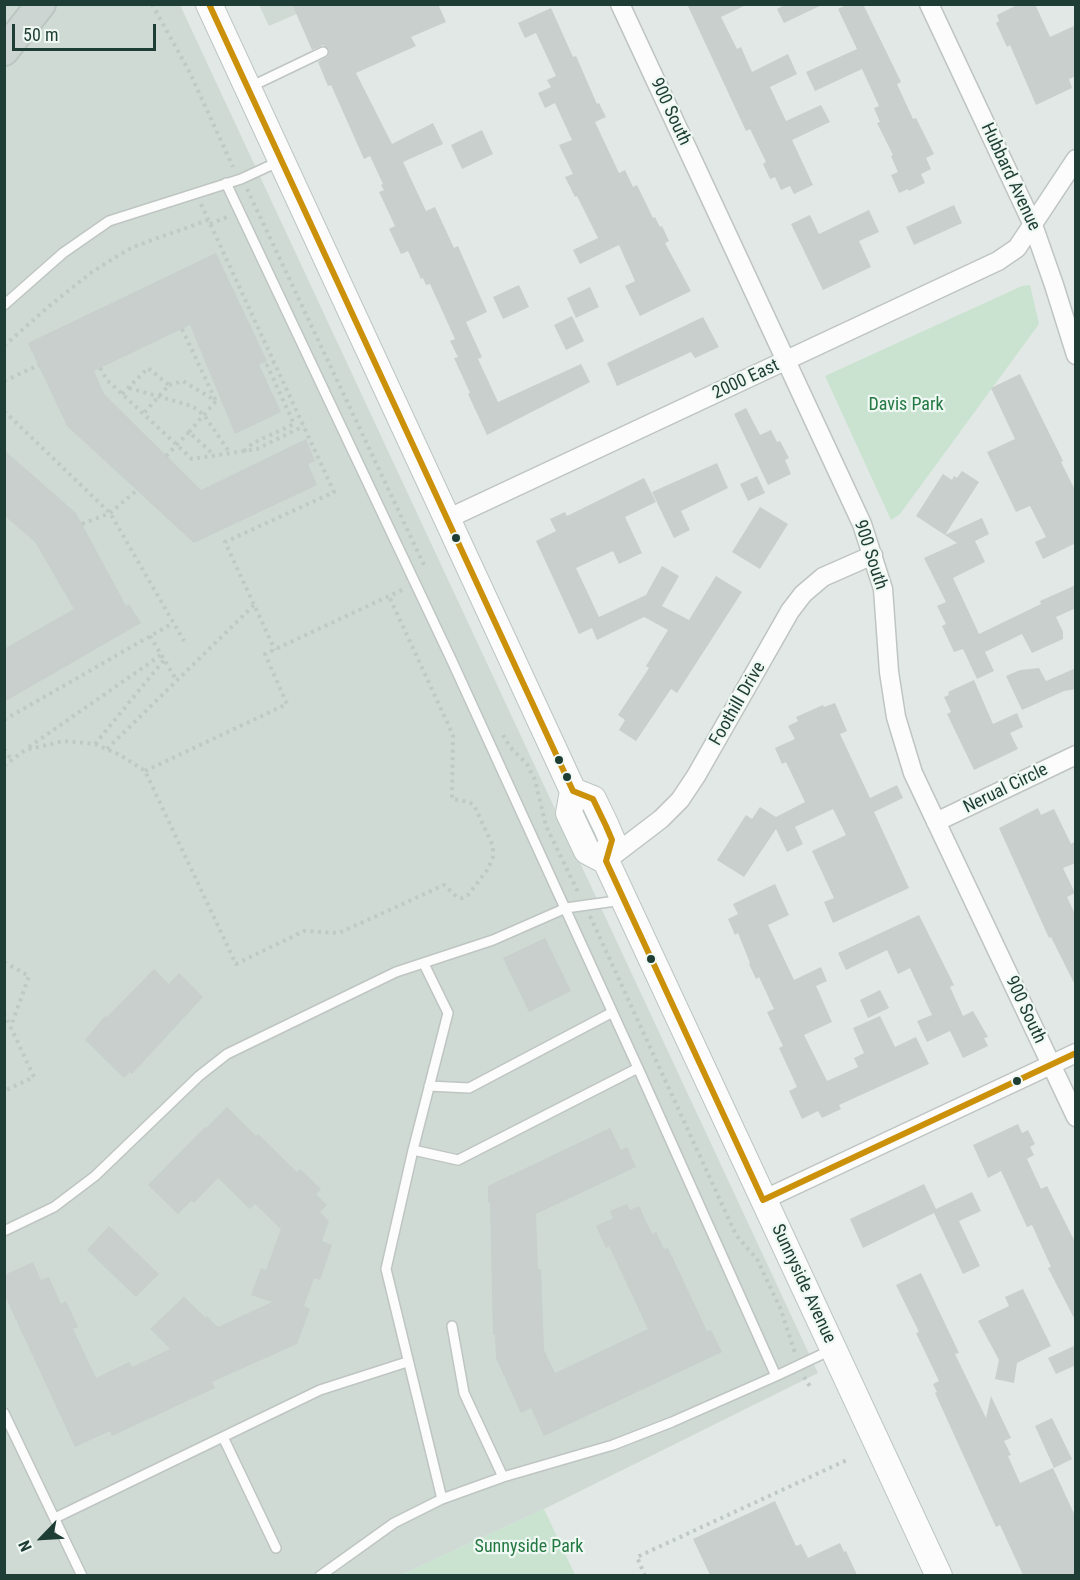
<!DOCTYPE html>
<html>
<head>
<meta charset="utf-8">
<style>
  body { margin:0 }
  #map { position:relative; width:1080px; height:1580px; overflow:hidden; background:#e2e8e5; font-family:"Roboto Condensed",sans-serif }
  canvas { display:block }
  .frame { position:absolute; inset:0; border:6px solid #1e3d34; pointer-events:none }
  .north { position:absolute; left:12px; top:1508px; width:60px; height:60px; -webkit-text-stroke:4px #eff8f3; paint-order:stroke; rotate:245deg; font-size:16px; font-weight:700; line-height:24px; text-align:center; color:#1e3d34 }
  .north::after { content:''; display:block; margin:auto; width:21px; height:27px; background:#1e3d34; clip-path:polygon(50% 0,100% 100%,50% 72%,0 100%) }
  .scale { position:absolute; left:12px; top:24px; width:144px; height:27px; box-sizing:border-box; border:3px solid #1e3d34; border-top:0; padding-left:8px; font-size:18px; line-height:21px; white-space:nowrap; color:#1e3d34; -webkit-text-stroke:4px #eff8f3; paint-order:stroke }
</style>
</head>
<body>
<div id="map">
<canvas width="1080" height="1580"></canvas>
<div class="frame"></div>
<div class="north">N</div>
<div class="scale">50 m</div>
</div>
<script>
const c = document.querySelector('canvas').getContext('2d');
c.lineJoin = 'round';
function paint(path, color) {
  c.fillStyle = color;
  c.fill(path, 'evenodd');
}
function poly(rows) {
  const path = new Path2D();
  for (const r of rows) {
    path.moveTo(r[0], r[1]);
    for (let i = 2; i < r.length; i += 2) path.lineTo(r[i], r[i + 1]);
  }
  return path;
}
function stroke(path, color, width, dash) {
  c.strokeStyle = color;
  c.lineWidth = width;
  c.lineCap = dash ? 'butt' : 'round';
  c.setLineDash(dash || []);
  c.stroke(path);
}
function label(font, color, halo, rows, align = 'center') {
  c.font = font + ' "Roboto Condensed",sans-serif';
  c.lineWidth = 4.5;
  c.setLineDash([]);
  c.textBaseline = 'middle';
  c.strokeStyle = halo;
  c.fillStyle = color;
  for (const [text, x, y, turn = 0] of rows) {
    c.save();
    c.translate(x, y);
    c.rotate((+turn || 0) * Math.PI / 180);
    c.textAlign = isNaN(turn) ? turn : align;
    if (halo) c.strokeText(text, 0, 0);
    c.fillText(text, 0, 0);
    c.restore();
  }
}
paint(poly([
  [5,5,180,5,818,1373,544,1509,401,1575,5,1576],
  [259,5,317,5,269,26]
]), '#cfdad5');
paint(poly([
  [1030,285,1039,324,900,514,891,520,825,376,1022,286],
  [544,1509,575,1575,401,1575]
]), '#c9e3d0');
paint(poly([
  [292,4,438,4,446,22,411,37,416,46,356,73,392,144,433,123,443,144,403,162,426,211,435,207,454,248,458,246,487,312,466,322,482,357,478,359,498,402,581,364,590,382,487,435,468,394,470,393,454,358,458,357,450,341,455,339,430,284,426,285,423,278,421,279,408,251,401,254,389,229,395,226,379,192,384,190,381,185,383,184,370,156,364,159,331,85,328,86,318,62,328,56,329,50,323,45,312,50],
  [687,4,748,4,721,17,737,49,741,47,752,72,788,54,797,74,770,87,786,121,821,105,830,122,792,140,813,185,794,194,790,186,781,190,775,177,770,179,763,164,766,162,750,129,746,131],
  [786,4,824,4,784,23,777,9],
  [848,4,863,4,901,82,897,84,913,119,916,118,934,154,926,158,931,169,921,174,925,183,909,191,908,189,899,193,891,175,898,172,891,156,893,155,877,123,880,122,874,108,879,106,862,69,815,91,806,72,857,49,838,9],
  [1019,4,1035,4,1050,37,1076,25,1076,76,1069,79,1072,88,1036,105,1010,45,1007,47,996,23,999,21,997,15],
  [551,8,573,57,576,56,597,104,599,103,606,117,595,122,619,173,625,170,633,187,637,185,653,218,655,217,660,227,662,226,669,241,665,243,691,291,640,316,625,286,635,281,619,245,580,264,573,250,598,238,577,196,575,197,565,177,573,174,559,145,572,140,555,103,545,108,538,93,551,87,547,80,556,76,536,33,525,38,518,23],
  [482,130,493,154,462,169,451,145],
  [954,205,962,223,914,245,906,227],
  [869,210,879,232,859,241,871,267,823,290,791,224,810,215,819,234],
  [216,253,267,361,259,365,281,412,235,434,190,325,94,371,104,394,201,490,306,439,315,461,308,464,317,485,194,543,67,426,28,343],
  [519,285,529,307,503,319,493,297],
  [590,287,599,307,576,318,567,298],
  [572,316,584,341,566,350,554,325],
  [703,317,719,347,695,358,691,352,617,386,607,363],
  [1020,374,1063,461,1061,462,1076,492,1076,543,1043,559,1035,542,1046,537,1030,506,1016,512,987,452,1015,439,991,388],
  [746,408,760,435,771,430,777,442,780,441,789,458,785,460,791,474,768,485,734,414],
  [4,450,76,513,126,606,129,604,141,623,4,702,4,649,74,609,35,542,4,515],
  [717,463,728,488,681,511,690,530,674,538,652,492],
  [962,471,979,482,945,535,916,516,943,474,952,480,954,476,957,478],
  [757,476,765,493,748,501,740,484],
  [644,478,656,502,625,517,642,553,619,564,613,551,576,568,599,617,646,595,662,566,679,576,662,606,689,620,716,576,742,592,677,693,671,689,636,741,619,730,625,720,618,715,649,668,646,666,668,630,644,617,597,640,592,628,579,634,536,541,556,531,550,519,565,512,567,516],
  [760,507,788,524,760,569,732,552],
  [982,518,989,534,975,541,985,562,953,578,979,634,1041,604,1040,601,1076,585,1076,608,1056,617,1063,632,1063,639,1032,653,1022,634,985,652,994,671,977,679,963,649,954,652,942,626,946,624,937,606,946,602,924,558,957,543,945,535],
  [1039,668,1046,681,1076,668,1076,689,1064,691,1022,710,1006,676,1020,670],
  [974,680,993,724,1017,713,1023,727,1010,733,1018,749,974,770,947,714,951,712,944,697,949,695,948,692],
  [835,703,847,731,840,734,870,798,897,785,903,798,874,812,909,888,833,923,824,902,834,898,812,851,846,835,833,809,795,827,803,844,787,852,776,829,744,877,717,860,746,815,752,819,760,807,776,817,805,802,786,762,782,764,775,748,795,739,788,726,798,721,796,717,823,705,824,707],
  [1038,808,1041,815,1054,809,1071,844,1076,841,1076,863,1063,868,1075,893,1067,897,1076,916,1076,987,1051,937,1049,938,999,828],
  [775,884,789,915,768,925,794,980,821,967,827,981,816,986,832,1022,804,1035,827,1081,858,1067,854,1058,864,1053,853,1028,880,1016,895,1047,916,1037,929,1064,839,1105,841,1109,822,1118,818,1111,802,1119,789,1091,797,1087,779,1048,783,1046,767,1012,774,1009,759,977,756,979,749,964,750,963,738,933,735,935,728,919,738,914,733,904],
  [919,915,954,985,950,987,963,1016,973,1011,988,1037,984,1038,988,1046,963,1058,950,1031,927,1042,917,1021,932,1015,910,968,898,974,887,950,846,970,838,953],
  [545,938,571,991,529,1012,503,958],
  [154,969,169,984,179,973,203,997,132,1074,130,1072,124,1078,85,1040,105,1016,107,1017],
  [880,990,889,1008,868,1018,860,1000],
  [227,1107,256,1136,258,1134,297,1172,300,1169,321,1189,316,1194,327,1205,320,1212,329,1221,322,1241,332,1245,320,1280,314,1278,304,1306,310,1309,297,1344,212,1382,215,1388,112,1436,110,1431,75,1447,4,1294,4,1275,33,1262,41,1280,49,1277,61,1304,66,1301,78,1327,73,1329,96,1378,129,1362,132,1367,170,1349,150,1329,184,1297,206,1318,207,1316,218,1327,272,1302,251,1295,261,1268,266,1270,281,1229,255,1204,250,1209,218,1178,194,1203,191,1201,178,1214,148,1185,205,1127,206,1128],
  [1018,1124,1022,1133,1028,1130,1035,1144,1030,1147,1034,1155,1027,1159,1041,1189,1047,1186,1076,1244,1076,1322,1048,1268,1051,1267,1032,1225,1027,1227,1001,1171,988,1178,973,1145],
  [610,1128,621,1150,627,1147,636,1167,536,1214,538,1269,541,1269,544,1350,555,1373,648,1329,609,1246,606,1248,596,1226,613,1218,610,1211,627,1204,630,1210,639,1206,652,1234,656,1232,664,1249,668,1248,707,1331,711,1330,722,1352,544,1436,531,1408,521,1413,496,1358,495,1335,493,1335,490,1203,488,1203,488,1186],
  [924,1184,936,1209,972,1192,981,1211,959,1221,980,1266,963,1274,934,1213,863,1248,850,1219],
  [109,1226,159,1274,136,1297,87,1250],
  [921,1273,959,1353,955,1354,986,1418,991,1396,1011,1438,1004,1441,1011,1455,1008,1456,1020,1483,1053,1468,1076,1518,1076,1575,1023,1575,1000,1525,996,1527,935,1393,937,1392,933,1384,939,1381,916,1333,919,1332,896,1285],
  [1023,1289,1051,1346,1017,1363,1014,1383,995,1379,999,1360,978,1321,1009,1306,1005,1297],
  [1076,1345,1076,1365,1056,1374,1048,1358],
  [1052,1418,1072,1459,1054,1468,1035,1426],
  [775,1501,796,1546,801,1544,808,1558,840,1543,844,1552,846,1551,857,1575,710,1575,693,1539]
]), '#c8cfcc');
const lane = poly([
  [250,87,323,52],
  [226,183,452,661,638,1068],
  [4,305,63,253,109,221,241,179,280,161],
  [424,964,448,1013,413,1150,458,1160,638,1068,776,1376],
  [429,1086,469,1088,611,1013],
  [413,1150,386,1269,442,1499],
  [4,1231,54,1207,95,1176,199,1076,227,1054,396,972,493,940,566,908,623,900],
  [452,1326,464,1393,503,1477],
  [4,1413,82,1576],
  [223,1437,276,1548],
  [55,1518,320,1390,407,1362],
  [320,1576,394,1523,442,1499,503,1477,613,1445,672,1422,776,1376,831,1350]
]);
const street = poly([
  [620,4,862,524,883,589,889,672,896,717,913,773,1076,1117],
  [929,4,1033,225,1054,285,1076,355],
  [447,519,998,261,1017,248,1076,159],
  [936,822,1076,755],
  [606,861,661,819,680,800,696,776,790,611,803,594,823,577,873,555],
  [763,1200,1076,1053]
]);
const secondary = poly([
  [209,4,573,791,569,813,587,851,606,861,939,1576],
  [573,791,593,799,606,826,612,840,606,861]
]);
const primary = poly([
  [4,51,41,4]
]);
stroke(lane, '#bfc5c2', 12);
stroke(street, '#bfc5c2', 21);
stroke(secondary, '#bdc6c2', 28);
stroke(primary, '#bbc5c1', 32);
stroke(poly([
  [152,4,190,73,233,167],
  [247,189,424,565],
  [201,204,334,492,225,542,275,650],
  [210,224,227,217],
  [182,329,216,401],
  [4,346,48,307,92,272,116,257,133,247,208,220],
  [100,368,107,380,192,459,257,449,304,426],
  [4,381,39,365],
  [169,385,183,381,216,401],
  [129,388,192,406,204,415,230,453],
  [122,394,148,368,169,385,143,414],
  [4,411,110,513,184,641],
  [189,432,216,401],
  [244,451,253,443,294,424,267,365,274,362],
  [166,456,189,432,214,455],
  [82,524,110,513,137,490],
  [150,636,177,681],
  [4,720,173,623],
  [503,735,510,747,527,764,535,780,546,826,579,894],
  [95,744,164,660],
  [29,747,161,655],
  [4,749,11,759],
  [107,749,254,605],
  [4,766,25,750,64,741,95,744,120,755,145,771,236,964,304,931,339,933,444,885,457,897,462,898,468,895,488,869,493,857,493,846,474,805,469,802,452,799,453,735,389,596],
  [145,771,287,704,265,654,404,589],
  [590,916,736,1235,757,1259,781,1310,795,1353],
  [4,962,29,976,11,1026],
  [4,1013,34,1077,4,1091],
  [804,1377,811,1388],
  [645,1576,637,1557,847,1460]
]), '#bfc9c6', 4, [3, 4.5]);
stroke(lane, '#fbfcfb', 9);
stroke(street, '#fbfcfb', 18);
stroke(secondary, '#fbfcfb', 26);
stroke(primary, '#ccd5d2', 28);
stroke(poly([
  [209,4,573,791,593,799,606,826,612,840,606,861,763,1200],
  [763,1200,1076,1053]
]), '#cc910a', 6);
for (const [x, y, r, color] of [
  [456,538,5,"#1e3d34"],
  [559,760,5,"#1e3d34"],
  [567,777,5,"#1e3d34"],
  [651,959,5,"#1e3d34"],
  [1017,1081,5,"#1e3d34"]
]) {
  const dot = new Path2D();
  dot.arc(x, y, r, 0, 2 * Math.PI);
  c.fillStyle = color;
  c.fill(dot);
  stroke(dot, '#eff8f3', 2);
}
label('18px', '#1e3d34', '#eff8f3', [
  ["900 South",670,112,65],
  ["Hubbard Avenue",1010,177,65],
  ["2000 East",746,380,-25],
  ["900 South",870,555,72],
  ["Foothill Drive",738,704,-60],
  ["Nerual Circle",1006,789,-26],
  ["900 South",1025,1010,65],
  ["Sunnyside Avenue",803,1284,65]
]);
label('18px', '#247842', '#eff8f3', [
  ["Davis Park",906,405],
  ["Sunnyside Park",529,1547]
]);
</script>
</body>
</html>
